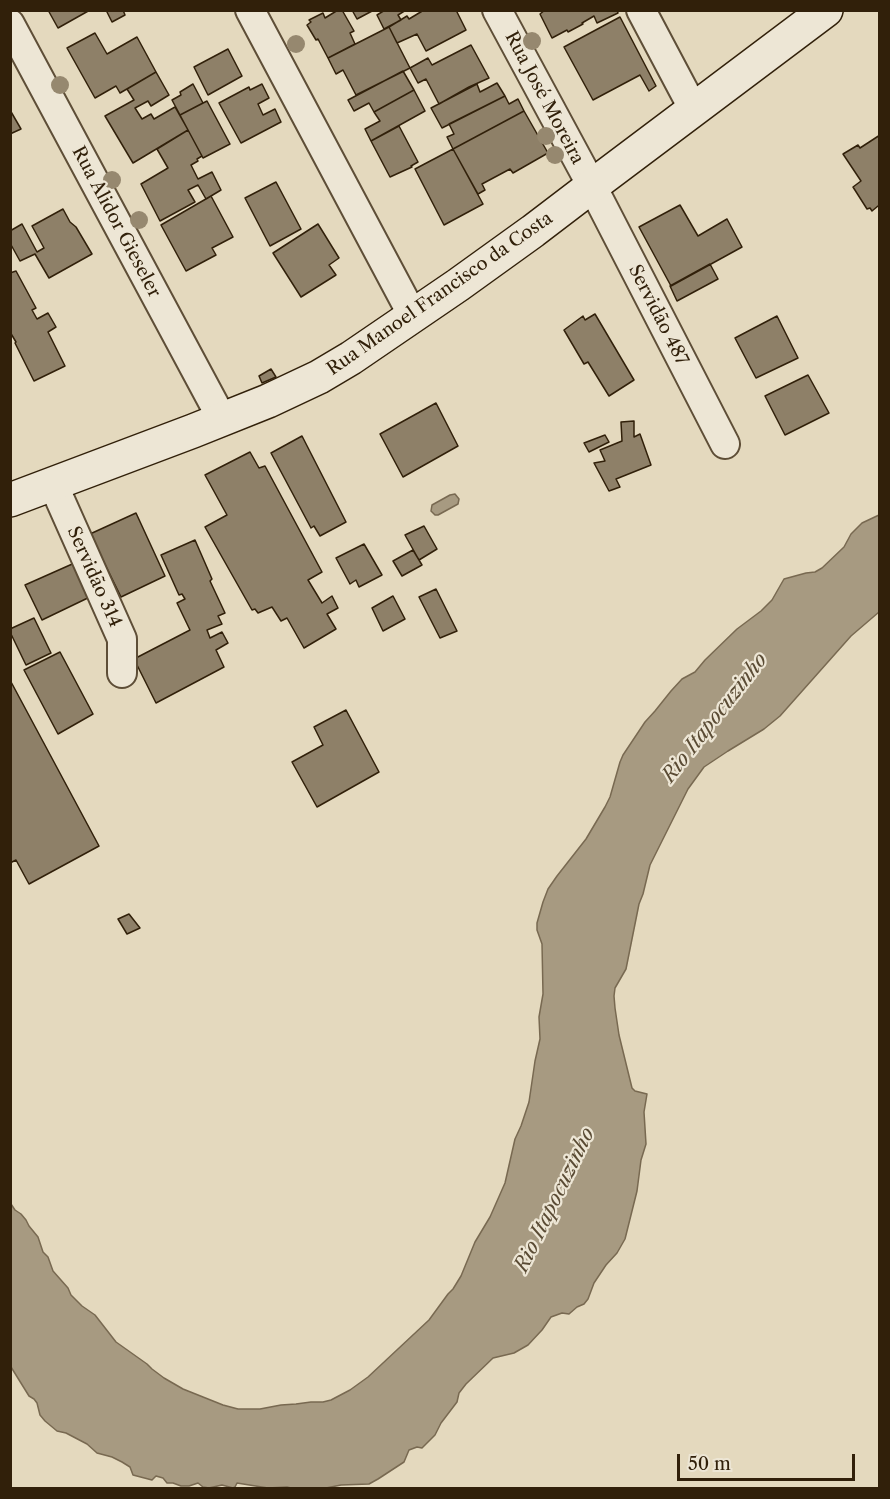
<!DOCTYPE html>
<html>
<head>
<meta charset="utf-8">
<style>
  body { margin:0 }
  #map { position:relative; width:890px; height:1499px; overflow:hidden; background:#e4d9be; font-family:"Libre Caslon Text",serif }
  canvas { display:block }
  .frame { position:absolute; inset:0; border:12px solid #31200a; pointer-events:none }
  .scale { position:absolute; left:677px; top:1454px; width:178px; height:27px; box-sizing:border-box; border:3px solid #31200a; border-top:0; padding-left:8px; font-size:18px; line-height:21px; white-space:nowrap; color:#31200a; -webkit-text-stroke:4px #ede6d5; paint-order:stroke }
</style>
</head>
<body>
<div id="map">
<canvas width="890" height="1499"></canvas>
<div class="frame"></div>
<div class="scale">50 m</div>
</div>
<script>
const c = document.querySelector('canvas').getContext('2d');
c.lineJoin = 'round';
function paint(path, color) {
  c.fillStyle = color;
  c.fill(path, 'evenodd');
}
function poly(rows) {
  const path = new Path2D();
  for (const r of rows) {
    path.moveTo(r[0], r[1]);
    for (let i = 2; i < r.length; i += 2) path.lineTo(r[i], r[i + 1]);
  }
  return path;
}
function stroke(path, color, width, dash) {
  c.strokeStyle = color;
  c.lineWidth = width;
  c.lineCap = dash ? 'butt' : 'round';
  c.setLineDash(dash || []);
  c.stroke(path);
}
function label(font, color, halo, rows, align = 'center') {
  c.font = font + ' "Libre Caslon Text",serif';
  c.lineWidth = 4.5;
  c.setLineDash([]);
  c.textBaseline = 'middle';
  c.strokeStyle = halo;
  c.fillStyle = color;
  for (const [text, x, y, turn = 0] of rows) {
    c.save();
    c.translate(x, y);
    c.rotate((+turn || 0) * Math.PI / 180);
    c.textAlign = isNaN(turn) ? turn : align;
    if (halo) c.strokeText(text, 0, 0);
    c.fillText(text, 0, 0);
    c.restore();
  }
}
const water = poly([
  [455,494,459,499,458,504,438,515,435,515,431,511,432,505,450,495,455,494],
  [879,515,879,612,851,636,780,716,764,729,728,751,704,767,688,789,650,865,643,894,639,904,626,969,615,988,614,996,615,1008,619,1035,632,1088,635,1091,647,1094,644,1112,646,1144,641,1160,637,1191,625,1239,617,1253,606,1265,594,1283,588,1299,584,1304,577,1307,569,1314,562,1313,551,1317,542,1330,528,1345,514,1353,493,1358,466,1384,459,1393,457,1402,441,1423,435,1435,422,1448,417,1447,409,1450,404,1462,378,1479,369,1484,341,1485,326,1488,291,1488,287,1487,268,1488,237,1483,235,1487,233,1488,222,1485,209,1488,203,1487,198,1483,189,1486,181,1486,173,1483,167,1483,163,1478,156,1476,152,1480,133,1475,130,1467,122,1462,112,1457,97,1453,87,1444,66,1433,57,1431,45,1421,40,1415,37,1403,34,1399,29,1396,11,1367,11,1204,15,1210,21,1214,26,1220,29,1226,38,1237,43,1252,48,1257,53,1271,68,1288,71,1295,82,1306,95,1315,116,1342,147,1364,152,1369,164,1378,183,1389,223,1405,238,1409,260,1409,281,1405,296,1404,311,1402,323,1402,331,1400,350,1390,368,1377,429,1320,448,1294,453,1289,461,1276,475,1242,490,1217,505,1183,515,1139,521,1126,529,1102,535,1061,540,1039,539,1017,543,994,542,944,537,930,537,923,543,902,548,889,557,876,586,839,605,807,610,797,620,762,623,755,645,722,655,711,671,691,682,679,695,672,705,660,737,629,761,611,772,600,784,579,806,573,815,572,822,568,844,547,851,534,862,523,879,515]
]);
paint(water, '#a79a81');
stroke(water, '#786951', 1.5);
const building = poly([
  [48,10,90,10,58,28,48,10],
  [106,10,123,10,125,15,112,22,106,10],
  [338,10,342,10,354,31,350,33,355,44,328,58,318,39,316,40,307,25,311,22,309,20,323,13,325,18,338,10],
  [352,10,374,10,357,19,352,10],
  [385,10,406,10,398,15,401,20,384,29,377,15,385,10],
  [424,10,456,10,466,30,426,51,417,34,397,43,389,27,407,16,409,19,424,10],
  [545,10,617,10,618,13,597,23,594,16,582,23,583,24,568,32,567,30,552,38,540,14,545,10],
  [620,17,656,86,649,91,640,75,593,100,564,47,620,17],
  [389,27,410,68,356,95,343,70,336,74,328,58,389,27],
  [95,33,107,54,137,37,156,72,120,93,116,86,95,98,67,48,95,33],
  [471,45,489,78,469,87,439,104,426,79,418,83,410,68,428,58,432,65,471,45],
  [228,49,242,76,208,95,194,67,228,49],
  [403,71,414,90,374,112,369,103,354,111,348,100,403,71],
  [156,72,169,95,151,106,148,101,135,108,142,119,151,114,154,119,175,107,188,130,133,163,105,116,134,100,127,89,156,72],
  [497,83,505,96,442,128,431,108,477,84,480,92,497,83],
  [193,84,203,103,180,115,172,100,181,95,180,92,193,84],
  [262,84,269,98,258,104,263,115,275,109,281,122,241,143,219,103,249,87,250,90,262,84],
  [414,90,425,111,371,141,365,129,380,121,374,112,414,90],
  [505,96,509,104,518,99,524,111,453,149,447,137,454,134,449,124,505,96],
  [207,101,230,144,203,158,180,115,207,101],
  [10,110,21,129,10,134,10,110],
  [524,111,548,153,513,173,510,169,482,184,485,190,478,194,453,149,524,111],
  [399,126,418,162,411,166,412,167,390,177,371,141,399,126],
  [188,130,202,156,197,159,198,161,191,165,198,179,212,172,221,190,206,199,198,185,188,190,195,202,160,221,141,184,168,168,157,149,188,130],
  [880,135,880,208,878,206,872,211,870,208,867,209,853,187,861,181,843,154,858,145,860,148,880,135],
  [453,149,483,204,444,225,415,169,453,149],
  [276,182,301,229,270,246,245,198,276,182],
  [211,196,233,237,212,248,216,255,186,271,161,225,211,196],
  [680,205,698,236,727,219,742,247,671,286,639,227,680,205],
  [63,209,70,222,76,227,92,254,49,278,35,254,20,261,10,243,10,231,22,224,37,252,44,248,32,226,63,209],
  [318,224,339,258,329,265,336,275,301,297,273,253,318,224],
  [710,264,718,279,677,301,670,286,710,264],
  [16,271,36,308,32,310,37,319,48,313,56,327,48,332,65,366,34,381,15,343,16,342,10,332,10,273,16,271],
  [595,314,634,380,609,396,588,362,584,364,564,330,583,316,585,320,595,314],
  [777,316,798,358,756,378,735,338,777,316],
  [271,369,276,377,262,383,259,376,271,369],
  [808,375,829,413,785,435,765,396,808,375],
  [436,403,458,446,403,477,380,434,436,403],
  [634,421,634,437,640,434,651,465,616,479,620,487,609,491,594,463,605,461,600,450,622,441,621,422,634,421],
  [605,435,609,442,589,452,584,443,605,435],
  [302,436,346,522,320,536,314,526,311,528,271,453,302,436],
  [250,452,259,468,265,466,322,572,308,580,322,603,332,596,338,608,327,614,336,629,304,648,287,618,281,621,272,607,258,613,255,609,252,610,205,527,227,515,205,475,250,452],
  [136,513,165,576,121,597,90,534,136,513],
  [424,526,437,549,419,560,405,535,424,526],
  [195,540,212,579,210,581,225,613,218,616,222,624,207,630,210,638,222,632,228,643,216,650,224,667,156,703,134,659,190,630,177,603,185,599,182,594,179,595,161,555,195,540],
  [364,544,382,575,359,587,356,580,350,584,336,558,364,544],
  [413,550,422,565,402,576,393,561,413,550],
  [79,561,94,595,42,620,25,585,79,561],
  [436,589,457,631,440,638,419,597,436,589],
  [393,596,405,619,383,631,372,608,393,596],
  [34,618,51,653,26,665,10,632,10,629,34,618],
  [60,652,93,714,58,734,24,670,60,652],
  [10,680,99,846,29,884,16,860,10,863,10,680],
  [346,710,379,772,317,807,292,762,323,745,314,727,346,710],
  [129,914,140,928,127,934,118,919,129,914]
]);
paint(building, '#8e8068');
stroke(building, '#31200a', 1.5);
const minor = poly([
  [250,10,413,316],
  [497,10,592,186,725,444],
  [641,10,694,110],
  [10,24,222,419],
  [53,484,122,639,122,673]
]);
const secondary = poly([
  [10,500,193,431,268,401,319,377,351,358,458,285,533,231,592,186,826,10]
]);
stroke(minor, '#5e4e37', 32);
stroke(secondary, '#31200a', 36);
stroke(minor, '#ede6d5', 28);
stroke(secondary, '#ede6d5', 33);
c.fillStyle = '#96886f';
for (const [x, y] of [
  [532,41],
  [296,44],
  [60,85],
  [546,136],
  [555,155],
  [112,180],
  [139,220]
]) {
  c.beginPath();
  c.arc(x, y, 9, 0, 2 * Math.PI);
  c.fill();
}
label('18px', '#31200a', '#ede6d5', [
  ["Rua José Moreira",544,98,62],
  ["Rua Alidor Gieseler",116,222,62],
  ["Rua Manoel Francisco da Costa",440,294,-35],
  ["Servidão 487",658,315,63],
  ["Servidão 314",94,577,66]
]);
label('italic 20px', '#5a4b34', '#ede6d5', [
  ["Rio Itapocuzinho",715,718,-52],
  ["Rio Itapocuzinho",555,1200,-64]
]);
</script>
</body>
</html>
